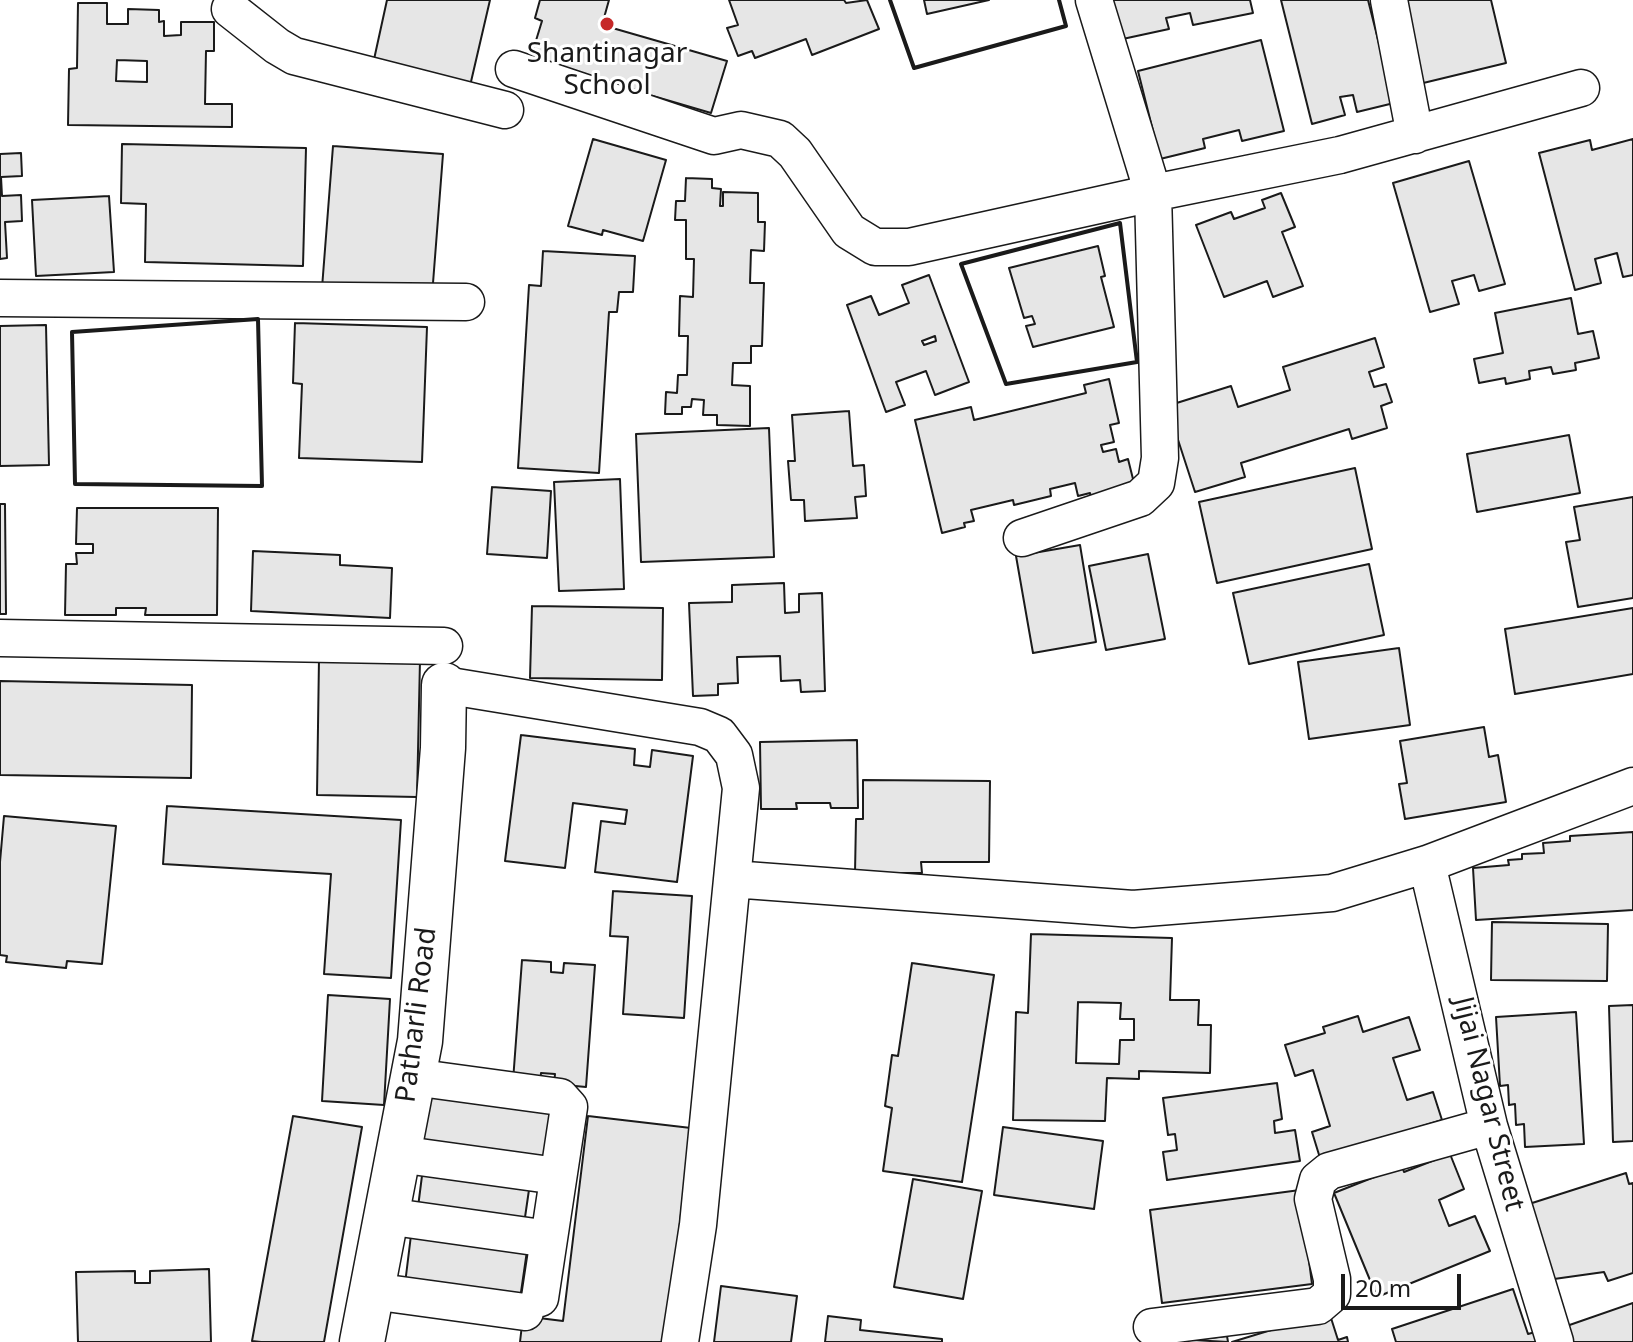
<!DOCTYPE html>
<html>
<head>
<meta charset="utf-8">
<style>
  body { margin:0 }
  #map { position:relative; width:1633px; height:1342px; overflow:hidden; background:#fff; font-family:"Noto Sans",sans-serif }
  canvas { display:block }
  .scale { position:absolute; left:1341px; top:1274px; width:120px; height:36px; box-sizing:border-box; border:4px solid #1a1a1a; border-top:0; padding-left:10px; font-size:24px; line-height:28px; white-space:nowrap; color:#1a1a1a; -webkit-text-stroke:6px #fff; paint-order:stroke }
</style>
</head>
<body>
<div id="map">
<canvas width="1633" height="1342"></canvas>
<div class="scale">20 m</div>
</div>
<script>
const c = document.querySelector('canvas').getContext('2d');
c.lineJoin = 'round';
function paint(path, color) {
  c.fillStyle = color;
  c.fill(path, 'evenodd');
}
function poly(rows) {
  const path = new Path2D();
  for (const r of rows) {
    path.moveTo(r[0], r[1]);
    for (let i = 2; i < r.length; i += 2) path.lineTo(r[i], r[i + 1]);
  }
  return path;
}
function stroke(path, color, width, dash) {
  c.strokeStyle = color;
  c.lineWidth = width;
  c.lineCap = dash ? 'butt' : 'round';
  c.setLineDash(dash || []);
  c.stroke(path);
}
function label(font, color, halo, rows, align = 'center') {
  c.font = font + ' "Noto Sans",sans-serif';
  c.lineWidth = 6;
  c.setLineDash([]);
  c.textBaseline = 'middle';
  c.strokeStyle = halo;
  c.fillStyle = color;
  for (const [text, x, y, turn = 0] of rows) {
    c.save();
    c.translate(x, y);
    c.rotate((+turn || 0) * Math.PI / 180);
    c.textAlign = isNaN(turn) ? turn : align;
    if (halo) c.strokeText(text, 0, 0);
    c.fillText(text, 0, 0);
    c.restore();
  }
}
const building = poly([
  [387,0,490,0,470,86,373,64,387,0],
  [540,0,609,0,602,25,727,61,711,113,530,60,542,21,535,18,540,0],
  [729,0,844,0,846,3,867,0,879,29,812,55,806,39,755,58,752,51,738,56,727,28,738,25,729,0],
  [924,0,989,0,927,14,924,0],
  [1110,0,1250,0,1253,13,1193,25,1190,13,1166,18,1169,29,1118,40,1110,0],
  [1281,0,1368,0,1394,103,1357,112,1353,95,1340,97,1345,115,1312,124,1281,0],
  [1395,0,1491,0,1506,63,1415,85,1395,0],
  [78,3,107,3,107,24,128,24,128,9,159,10,159,22,164,21,164,36,181,35,181,22,214,22,214,51,206,51,205,104,232,104,232,127,68,125,69,69,77,68,78,3],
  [117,60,147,61,147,82,116,81,117,60],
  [1261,40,1284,131,1242,141,1239,130,1203,139,1205,148,1160,159,1138,71,1261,40],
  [593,139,666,160,643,241,603,230,602,235,568,226,593,139],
  [1633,139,1633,275,1623,277,1617,253,1595,259,1601,283,1575,290,1539,153,1590,140,1592,150,1633,139],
  [122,144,306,148,303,266,145,262,146,204,121,203,122,144],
  [333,146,443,154,432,296,322,288,333,146],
  [21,153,22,176,1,177,2,196,21,195,22,221,5,222,7,258,0,259,0,154,21,153],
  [1469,161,1505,284,1479,291,1474,275,1452,281,1459,304,1430,312,1393,183,1469,161],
  [686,178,712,179,712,188,721,189,720,206,723,206,723,192,758,193,758,222,765,222,764,251,751,250,750,283,764,283,762,346,751,346,751,363,733,363,732,385,750,386,750,426,717,425,717,415,703,415,704,400,692,399,691,407,682,407,682,414,665,414,666,392,677,393,678,375,687,375,688,336,679,336,680,296,693,297,694,259,686,259,686,220,675,220,676,201,685,201,686,178],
  [1281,193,1295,227,1282,232,1303,286,1273,297,1267,281,1224,297,1196,225,1231,212,1234,219,1265,208,1262,200,1281,193],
  [109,196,114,272,36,276,32,200,109,196],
  [1098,246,1105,276,1101,277,1114,327,1033,347,1026,326,1035,324,1032,316,1024,318,1009,268,1098,246],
  [543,251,635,256,633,292,619,292,617,312,609,312,599,473,518,468,529,285,541,286,543,251],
  [929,275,969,382,935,395,926,371,896,382,905,405,886,412,847,305,871,296,879,315,909,303,902,285,929,275],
  [935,336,936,341,924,345,922,341,935,336],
  [1571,298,1578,334,1593,331,1599,358,1575,363,1576,370,1553,374,1551,367,1529,371,1530,379,1506,384,1505,378,1479,383,1474,359,1503,353,1495,313,1571,298],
  [295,323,427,327,422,462,299,458,302,384,293,383,295,323],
  [46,325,49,465,0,466,0,326,46,325],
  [1375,338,1384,367,1369,372,1374,387,1386,384,1392,402,1381,406,1387,428,1352,439,1349,429,1241,463,1245,477,1195,492,1167,406,1231,386,1238,407,1290,390,1283,367,1375,338],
  [1109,379,1119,423,1110,425,1114,442,1101,445,1103,452,1116,449,1119,462,1128,459,1135,487,1091,498,1090,493,1078,496,1075,483,1050,489,1051,496,1014,505,1013,500,971,510,974,521,964,523,965,527,942,533,915,420,971,407,974,420,1086,393,1084,385,1109,379],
  [849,411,853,466,864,465,866,496,855,497,857,518,805,521,804,500,791,500,788,461,795,461,792,415,849,411],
  [769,428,774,557,641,562,636,434,769,428],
  [1569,435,1580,493,1477,512,1467,454,1569,435],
  [1355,468,1372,549,1217,583,1199,502,1355,468],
  [620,479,624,589,559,591,554,482,620,479],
  [492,487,551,491,547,558,487,554,492,487],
  [1633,497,1633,598,1578,607,1566,542,1580,540,1574,507,1633,497],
  [0,504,5,504,6,614,0,614,0,504],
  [77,508,218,508,217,615,145,615,146,608,116,608,116,615,65,615,66,564,77,564,76,553,93,553,93,544,76,544,77,508],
  [1080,545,1096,642,1033,653,1016,556,1080,545],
  [253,551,340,555,340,565,392,568,390,618,251,611,253,551],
  [1148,554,1165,639,1106,650,1089,566,1148,554],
  [1369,564,1384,635,1249,664,1233,593,1369,564],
  [784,583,785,613,799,612,799,594,822,593,825,691,801,692,800,680,781,681,780,656,737,657,738,683,718,684,718,695,693,696,689,603,732,602,732,585,784,583],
  [532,606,663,608,662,680,530,678,532,606],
  [1633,608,1633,674,1515,694,1505,629,1633,608],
  [1399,648,1410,725,1309,739,1298,662,1399,648],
  [319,658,420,660,417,797,317,795,319,658],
  [0,681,192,685,191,778,0,775,0,681],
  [1484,727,1489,757,1498,755,1506,802,1405,819,1399,784,1407,783,1400,741,1484,727],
  [521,735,635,749,634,765,650,767,652,750,693,756,677,882,595,872,601,821,625,824,627,810,573,803,565,868,505,861,521,735],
  [857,740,858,808,831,808,830,803,796,803,797,809,761,809,760,742,857,740],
  [863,780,990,781,989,862,921,862,922,873,855,873,856,819,863,819,863,780],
  [167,806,401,820,391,978,324,974,331,874,163,864,167,806],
  [4,816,116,826,102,964,67,961,66,968,6,962,7,956,0,955,0,862,4,816],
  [1633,832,1633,910,1476,920,1473,868,1509,865,1508,860,1522,859,1522,854,1544,853,1543,843,1570,841,1570,836,1633,832],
  [613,891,692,896,684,1018,623,1014,628,937,610,936,613,891],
  [1492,922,1608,924,1607,981,1491,980,1492,922],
  [1031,934,1172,938,1170,1000,1199,1000,1198,1025,1211,1025,1210,1073,1139,1071,1139,1079,1107,1078,1105,1121,1013,1120,1016,1012,1028,1013,1031,934],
  [1078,1002,1121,1003,1120,1019,1134,1019,1134,1040,1120,1040,1119,1064,1076,1063,1078,1002],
  [522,960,551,962,551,972,563,973,564,963,595,965,586,1087,554,1084,555,1074,541,1073,540,1083,513,1081,522,960],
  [912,963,994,975,962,1182,883,1171,892,1108,885,1106,892,1055,898,1056,912,963],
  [328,995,390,999,384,1105,322,1101,328,995],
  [1633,1005,1633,1141,1613,1142,1609,1006,1633,1005],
  [1576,1012,1584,1144,1525,1147,1524,1124,1516,1125,1515,1104,1509,1105,1508,1085,1500,1086,1496,1017,1576,1012],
  [1358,1016,1363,1032,1409,1017,1420,1050,1393,1058,1407,1100,1433,1092,1442,1120,1320,1158,1312,1132,1330,1126,1313,1070,1295,1076,1285,1045,1325,1033,1323,1027,1358,1016],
  [1277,1083,1282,1119,1274,1121,1275,1133,1295,1130,1300,1161,1167,1180,1163,1152,1177,1150,1175,1134,1168,1135,1163,1098,1277,1083],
  [429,1087,554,1105,544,1170,419,1151,429,1087],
  [293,1116,362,1127,324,1342,261,1342,252,1341,293,1116],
  [588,1116,691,1128,666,1342,520,1342,523,1316,563,1321,588,1116],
  [1003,1127,1103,1141,1094,1209,994,1195,1003,1127],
  [1450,1154,1464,1189,1439,1200,1449,1226,1475,1216,1490,1251,1377,1297,1334,1193,1402,1166,1404,1172,1450,1154],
  [424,1160,531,1176,523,1231,417,1215,424,1160],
  [1626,1173,1629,1184,1633,1183,1633,1273,1608,1281,1604,1272,1554,1279,1529,1204,1626,1173],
  [913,1179,982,1191,963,1299,894,1287,913,1179],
  [1300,1190,1312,1284,1162,1303,1150,1210,1300,1190],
  [412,1227,528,1244,519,1306,404,1292,412,1227],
  [209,1269,211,1342,78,1342,76,1272,135,1271,135,1283,150,1283,150,1271,209,1269],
  [721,1286,797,1296,791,1342,714,1342,721,1286],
  [1513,1289,1528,1334,1539,1331,1543,1342,1396,1342,1392,1329,1513,1289],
  [1633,1303,1633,1342,1564,1342,1558,1329,1633,1303],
  [828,1316,861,1320,860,1330,942,1339,942,1342,825,1342,828,1316],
  [1331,1318,1338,1340,1347,1337,1348,1342,1232,1342,1304,1320,1305,1326,1331,1318],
  [1227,1336,1228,1342,1192,1340,1227,1336]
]);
paint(building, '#e6e6e6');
stroke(building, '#1a1a1a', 2);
const street = poly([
  [1389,0,1415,135],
  [230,9,277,46,294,56,505,110],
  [514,69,714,136,741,130,780,139,795,153,849,231,875,247,909,247,1153,193,1340,155,1581,88],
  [0,298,466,302],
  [1022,538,1140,498,1156,483,1160,458,1153,193,1094,0],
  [0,638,444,646],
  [444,685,700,727,719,735,734,755,741,788,698,1225,680,1342],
  [1427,864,1489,1126,1555,1342],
  [732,879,1133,909,1332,893,1427,864,1633,786],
  [413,1077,560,1097,569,1107,540,1298],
  [398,1154,557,1176],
  [386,1216,549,1239],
  [372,1291,525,1312],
  [1152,1327,1318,1306,1332,1294,1332,1279,1313,1199,1318,1180,1329,1171,1489,1126]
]);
const secondary = poly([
  [362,1342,420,1041,443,748,444,685]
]);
stroke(street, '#1a1a1a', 39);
stroke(secondary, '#1a1a1a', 47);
stroke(street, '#fff', 36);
stroke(secondary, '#fff', 44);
stroke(poly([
  [890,0,914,68,1066,26,1059,0],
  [1120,223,1137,362,1006,384,961,264,1120,223],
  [258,319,262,486,75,484,72,332,258,319]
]), '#1a1a1a', 4);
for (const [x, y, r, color] of [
  [607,24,8,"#c62828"]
]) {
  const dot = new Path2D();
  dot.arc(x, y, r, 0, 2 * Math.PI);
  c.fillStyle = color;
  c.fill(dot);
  stroke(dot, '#fff', 3);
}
label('28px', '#1a1a1a', '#fff', [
  ["Shantinagar",607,54],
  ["School",607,86]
]);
label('28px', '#1a1a1a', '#fff', [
  ["Patharli Road",417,1015,-83],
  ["Jijai Nagar Street",1488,1104,76]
]);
</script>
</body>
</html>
